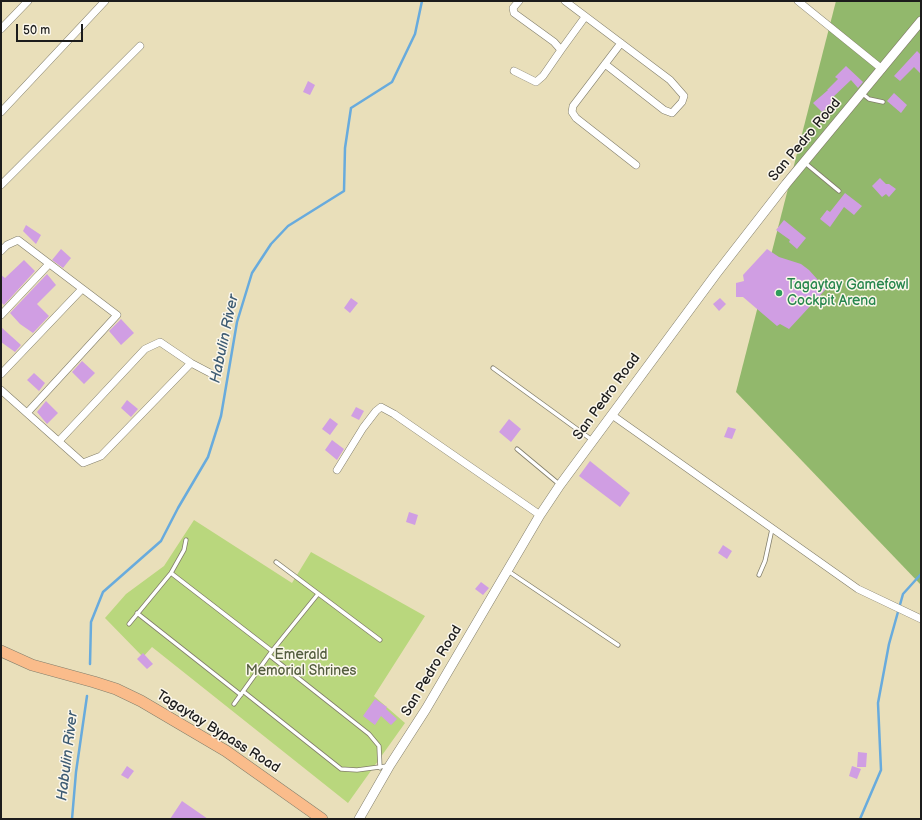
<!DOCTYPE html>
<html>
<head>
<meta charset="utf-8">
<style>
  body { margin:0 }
  #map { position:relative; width:922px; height:820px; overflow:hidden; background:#e9dfba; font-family:"Balsamiq Sans",sans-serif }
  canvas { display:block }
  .frame { position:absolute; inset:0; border:2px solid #1c1c1c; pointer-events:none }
  .scale { position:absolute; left:16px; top:24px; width:67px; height:18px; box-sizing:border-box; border:2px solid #1c1c1c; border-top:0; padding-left:5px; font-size:12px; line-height:14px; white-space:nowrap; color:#1c1c1c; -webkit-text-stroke:3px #fbf7ec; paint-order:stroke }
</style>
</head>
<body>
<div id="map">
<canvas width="922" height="820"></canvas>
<div class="frame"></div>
<div class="scale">50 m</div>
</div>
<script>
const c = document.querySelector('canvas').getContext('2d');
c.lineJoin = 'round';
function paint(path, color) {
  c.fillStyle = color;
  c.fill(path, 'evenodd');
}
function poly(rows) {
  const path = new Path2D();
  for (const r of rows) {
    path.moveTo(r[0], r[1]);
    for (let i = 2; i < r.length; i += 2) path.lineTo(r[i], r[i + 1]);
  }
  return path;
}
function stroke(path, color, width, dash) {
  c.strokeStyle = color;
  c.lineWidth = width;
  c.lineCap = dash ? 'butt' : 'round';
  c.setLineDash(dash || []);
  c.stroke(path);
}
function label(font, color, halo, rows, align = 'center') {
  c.font = font + ' "Balsamiq Sans",sans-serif';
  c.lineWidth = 3;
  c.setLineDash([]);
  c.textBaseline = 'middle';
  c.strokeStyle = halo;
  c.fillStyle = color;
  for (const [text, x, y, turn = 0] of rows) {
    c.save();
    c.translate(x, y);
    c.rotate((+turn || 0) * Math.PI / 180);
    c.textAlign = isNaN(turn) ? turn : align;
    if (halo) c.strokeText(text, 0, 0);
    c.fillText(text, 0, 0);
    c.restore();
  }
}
paint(poly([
  [194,520,292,583,311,552,425,616,374,696,405,723,348,803,152,647,143,657,105,618,126,594,164,566]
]), '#b9d77d');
paint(poly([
  [836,1,921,1,921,585,736,392]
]), '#92b86c');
stroke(poly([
  [90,664,91,622,103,592,161,541,178,508,208,457,221,416,237,322,252,273,271,244,288,226,344,191,345,148,351,108,392,82,415,34,422,1],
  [72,819,76,772,87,696],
  [860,819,881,770,878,703,889,644,903,594,921,574]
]), '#68abdd', 2.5);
paint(poly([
  [917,51,921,55,921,74,914,67,900,81,894,76],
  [846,66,863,82,858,88,851,80,831,99,834,102,822,112,813,103,828,90,827,90,838,79,835,77],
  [308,81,315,85,310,95,303,92],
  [894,93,907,105,901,113,887,101],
  [880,178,886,184,889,184,896,189,889,197,886,194,882,197,872,186],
  [845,193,862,206,854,215,844,207,830,227,820,219,827,210,830,212],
  [784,220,806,238,797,249,789,242,790,240,776,230],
  [26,225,41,235,36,244,23,231],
  [61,249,71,258,63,268,52,260],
  [767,249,779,257,801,264,809,270,826,289,789,329,780,324,777,326,743,297,736,297,736,283,744,281,743,275],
  [24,260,35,271,4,305,1,302,1,275,5,278],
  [47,274,56,285,37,304,49,316,33,333,20,324,10,313],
  [351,298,358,303,350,313,344,308],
  [720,298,726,304,719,311,713,304],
  [121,319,134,333,121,345,109,331],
  [1,327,21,345,15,352,1,342],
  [82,361,95,373,84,384,72,372],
  [34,373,45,383,39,391,27,380],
  [127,400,138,409,131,417,121,408],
  [46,401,58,413,47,424,37,412],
  [356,407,364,411,359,420,351,416],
  [330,418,338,424,330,435,322,429],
  [509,419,521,429,511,442,499,432],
  [728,427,736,429,732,439,724,437],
  [332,440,344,449,337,460,325,450],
  [590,461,630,493,620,507,579,476],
  [409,512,418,515,415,525,406,522],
  [723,545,732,551,727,559,718,553],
  [481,582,489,588,483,595,475,589],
  [143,653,153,664,147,669,137,659],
  [375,699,387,707,386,709,397,719,391,725,381,716,375,725,363,716],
  [858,752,867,753,866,767,857,767],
  [127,766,134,771,128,779,121,775],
  [852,766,861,769,857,779,849,776],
  [182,801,208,819,170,819]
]), '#d09ee3');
const service = poly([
  [863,94,869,99,883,102],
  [804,162,839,191],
  [493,368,592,440],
  [517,449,559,484],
  [276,562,380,640],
  [508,571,618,645],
  [171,573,272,651],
  [759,575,765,561,772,529],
  [137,613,241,695],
  [129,624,171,573,184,550,186,540],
  [269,655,369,734,379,746,380,768],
  [244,692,341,769,357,770,387,766],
  [234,704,272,651,318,594]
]);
const minor = poly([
  [565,1,670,80,684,96,682,102,672,113,664,110,605,64],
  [798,1,882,69],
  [1,29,28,1],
  [621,43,573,106,572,112,576,118,636,165],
  [561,50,585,17],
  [514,71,536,82,543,76,561,50,554,42,514,13,513,8,519,1],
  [1,112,105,1],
  [1,185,140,46],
  [1,251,7,245,18,240,117,315,27,413],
  [1,315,49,264],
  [1,374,82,289],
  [1,390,83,463,101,456,191,363],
  [612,415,858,589,921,619],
  [59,441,145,349,160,342,191,363,212,374],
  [337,470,363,428,376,411,381,407,394,414,540,515]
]);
const tertiary = poly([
  [359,819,390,765,426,709,540,515,560,485,716,274,786,184,921,21]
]);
const primary = poly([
  [1,651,32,665,94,682,116,689,141,701,226,751,322,819]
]);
stroke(service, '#827e6b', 5);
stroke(minor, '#827e6b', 8);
stroke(tertiary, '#827e6b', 10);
stroke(primary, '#827e6b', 12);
stroke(service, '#fff', 3.5);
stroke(minor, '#fff', 7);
stroke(tertiary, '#fff', 9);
stroke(primary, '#fabc8b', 11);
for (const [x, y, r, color] of [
  [779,293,4,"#2e9e5b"]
]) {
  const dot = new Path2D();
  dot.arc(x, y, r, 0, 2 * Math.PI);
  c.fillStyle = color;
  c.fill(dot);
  stroke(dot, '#fbf7ec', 1.5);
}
label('14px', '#1c1c1c', '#fbf7ec', [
  ["San Pedro Road",805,140,-50],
  ["San Pedro Road",607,397,-54],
  ["San Pedro Road",432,671,-59],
  ["Tagaytay Bypass Road",218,732,32]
]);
label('14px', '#27864d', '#fbf7ec', [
  ["Tagaytay Gamefowl",787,285],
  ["Cockpit Arena",787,301]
], 'left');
label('14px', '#535d3e', '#fbf7ec', [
  ["Emerald",301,655],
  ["Memorial Shrines",301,671]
]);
label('italic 15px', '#3e5c73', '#fbf7ec', [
  ["Habulin River",225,339,-78],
  ["Habulin River",68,756,-83]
]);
</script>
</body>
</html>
